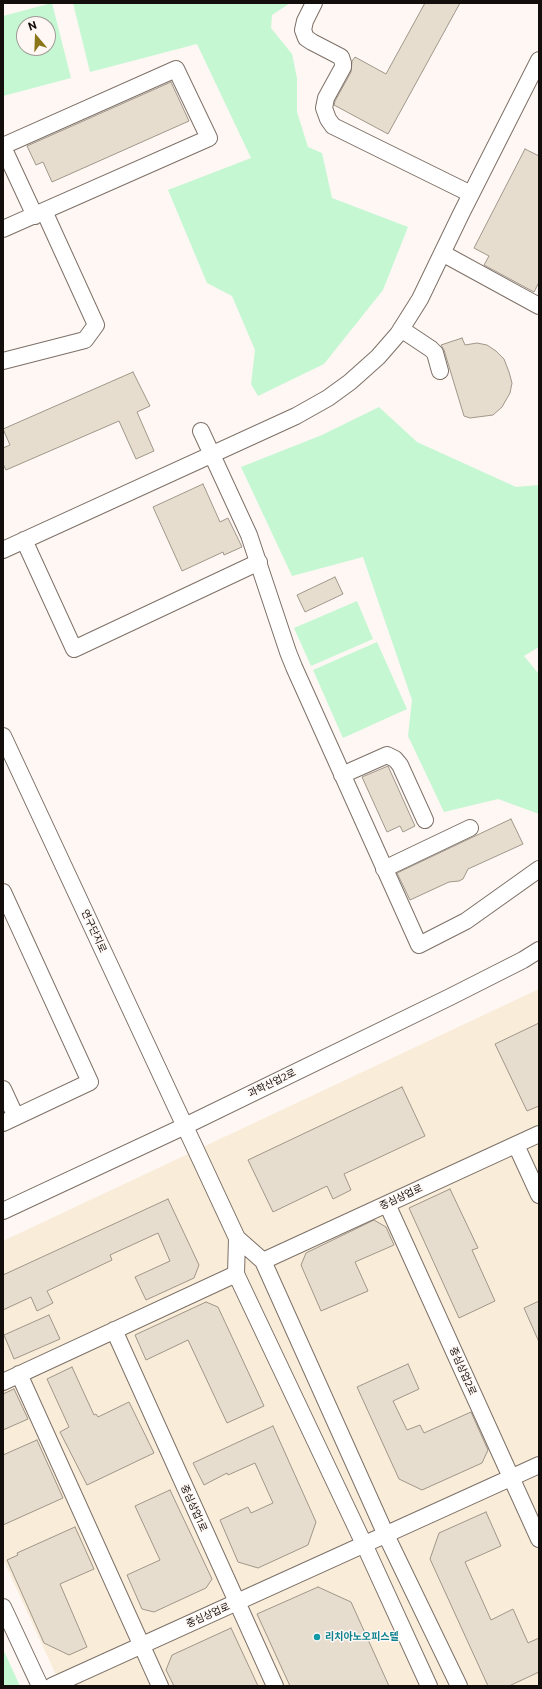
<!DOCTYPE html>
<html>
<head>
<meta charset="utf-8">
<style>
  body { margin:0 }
  #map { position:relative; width:542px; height:1689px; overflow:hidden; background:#fef7f3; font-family:Commissioner,sans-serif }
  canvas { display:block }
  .frame { position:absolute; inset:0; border:4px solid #130e0b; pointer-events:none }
  .north { position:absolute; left:16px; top:16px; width:40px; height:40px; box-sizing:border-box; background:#fef7f3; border:1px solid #a09a96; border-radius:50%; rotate:341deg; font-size:11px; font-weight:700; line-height:16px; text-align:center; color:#130e0b }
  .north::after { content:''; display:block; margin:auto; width:14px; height:18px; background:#8b761a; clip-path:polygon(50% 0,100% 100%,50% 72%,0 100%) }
</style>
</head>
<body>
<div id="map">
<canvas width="542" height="1689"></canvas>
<div class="frame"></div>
<div class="north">N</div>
</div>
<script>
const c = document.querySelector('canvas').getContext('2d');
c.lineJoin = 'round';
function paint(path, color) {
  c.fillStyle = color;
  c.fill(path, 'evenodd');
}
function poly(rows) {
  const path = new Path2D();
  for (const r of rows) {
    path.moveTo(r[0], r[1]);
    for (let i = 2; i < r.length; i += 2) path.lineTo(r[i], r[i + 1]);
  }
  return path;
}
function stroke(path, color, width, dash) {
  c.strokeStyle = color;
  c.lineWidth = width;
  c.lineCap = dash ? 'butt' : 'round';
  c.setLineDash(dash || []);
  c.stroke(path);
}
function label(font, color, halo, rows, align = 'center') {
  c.font = font + ' Commissioner,"Noto Sans KR",sans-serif';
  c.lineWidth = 3;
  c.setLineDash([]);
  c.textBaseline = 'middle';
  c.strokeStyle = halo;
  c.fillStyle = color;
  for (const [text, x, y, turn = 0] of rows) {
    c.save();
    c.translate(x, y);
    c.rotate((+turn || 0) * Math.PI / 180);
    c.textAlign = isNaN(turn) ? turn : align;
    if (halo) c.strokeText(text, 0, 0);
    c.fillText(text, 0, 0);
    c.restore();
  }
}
paint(poly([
  [539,989,539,1686,61,1686,3,1559,3,1241]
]), '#f9edd9');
paint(poly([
  [52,3,71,78,3,96,3,16],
  [24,24,48,24,48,48,24,48],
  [73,3,290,3,272,15,271,28,292,54,297,78,297,112,308,147,322,153,332,198,408,227,383,290,324,364,258,396,251,384,255,350,232,296,207,283,168,190,251,158,197,44,90,72],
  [379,407,417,442,516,487,539,485,539,647,524,656,539,674,539,814,498,799,444,812,408,736,412,700,363,557,292,576,241,467,322,435],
  [357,601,373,639,311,666,294,628],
  [377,642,407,709,343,738,313,670],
  [3,1649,20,1686,3,1686]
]), '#c5f7d3');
const building = poly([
  [425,3,460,3,388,134,334,105,335,101,351,72,352,61,355,57,386,74,425,3],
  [171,82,189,121,52,182,43,162,36,165,27,146,171,82],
  [525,149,539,156,539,282,534,292,484,265,489,256,474,248,525,149],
  [462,338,465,345,477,343,487,345,496,351,504,359,509,372,512,383,510,393,502,407,493,415,470,418,464,416,444,350,441,345,462,338],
  [133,372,150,406,137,412,154,451,136,459,119,421,6,470,3,464,3,448,10,445,3,429,133,372],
  [203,484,220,522,228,518,242,547,224,555,223,552,182,571,153,507,203,484],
  [335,577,343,594,305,612,297,595,335,577],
  [388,766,415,826,403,832,400,826,387,832,362,777,388,766],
  [511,819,523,844,468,869,463,879,459,881,449,882,410,900,397,873,511,819],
  [539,1023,539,1106,527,1111,495,1044,539,1023],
  [402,1087,425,1136,344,1174,351,1190,333,1199,327,1186,273,1212,248,1160,402,1087],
  [450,1189,478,1248,472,1250,495,1301,459,1318,409,1208,450,1189],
  [168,1199,199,1265,194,1278,146,1300,135,1277,170,1261,158,1233,110,1255,112,1260,47,1291,53,1303,37,1311,31,1297,3,1310,3,1275,168,1199],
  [374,1220,386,1227,394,1245,355,1262,368,1291,321,1311,301,1265,306,1253,374,1220],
  [539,1301,539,1342,524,1308,539,1301],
  [206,1302,218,1307,264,1406,227,1423,188,1340,146,1360,135,1335,206,1302],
  [49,1315,60,1339,14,1359,4,1335,49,1315],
  [408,1364,419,1389,393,1401,407,1430,420,1425,424,1433,471,1412,488,1450,482,1463,422,1490,399,1479,357,1387,408,1364],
  [72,1367,94,1415,96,1414,98,1417,129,1402,154,1453,87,1485,60,1432,69,1427,47,1379,72,1367],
  [14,1389,28,1419,3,1430,3,1394,14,1389],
  [273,1426,316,1522,308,1545,258,1568,238,1562,220,1520,248,1507,251,1513,273,1503,255,1463,228,1475,227,1473,204,1485,193,1463,273,1426],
  [37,1440,63,1498,3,1525,3,1455,37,1440],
  [170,1490,212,1579,206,1588,154,1612,142,1609,127,1575,160,1560,135,1506,170,1490],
  [486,1512,501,1546,465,1562,491,1620,513,1609,528,1643,539,1638,539,1672,509,1686,488,1686,430,1559,439,1533,486,1512],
  [75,1527,94,1569,60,1584,87,1647,69,1655,44,1643,7,1560,18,1555,17,1553,75,1527],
  [318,1587,351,1602,389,1686,290,1686,257,1614,318,1587],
  [231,1628,258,1686,174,1686,166,1670,172,1655,231,1628]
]);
paint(building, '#e6ddcf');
stroke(building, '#a0978a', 1);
const minor = poly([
  [314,3,305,21,303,30,306,38,312,42,341,57,343,63,343,67,326,98,324,108,328,119,333,126,471,194],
  [3,146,176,69,209,138,3,229],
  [3,147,35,216],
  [442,253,539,306],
  [401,329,431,349,435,353,440,371],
  [3,361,85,340,96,325,44,211],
  [201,431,249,535,288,652,294,667,419,945,466,921,539,869],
  [24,540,74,649,259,562],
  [3,550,296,416,328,398,350,382,378,357,398,334,420,299,461,214,539,60],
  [3,736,237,1238,263,1261,386,1535,459,1686],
  [342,775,387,755,395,759,400,765,425,820],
  [384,869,470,828],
  [3,892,90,1082,3,1123],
  [3,1089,16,1117],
  [516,1145,539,1195],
  [387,1204,539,1539],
  [3,1211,185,1126,450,997,523,960,539,950],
  [237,1238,236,1274,364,1544,429,1686],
  [263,1261,539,1134],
  [114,1330,275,1686],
  [19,1374,160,1686],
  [3,1382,236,1274],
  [3,1607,40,1686],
  [52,1686,539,1465]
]);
stroke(minor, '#7d7067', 18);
stroke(minor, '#fff', 16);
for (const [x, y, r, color] of [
  [317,1637,4,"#0f9aa8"]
]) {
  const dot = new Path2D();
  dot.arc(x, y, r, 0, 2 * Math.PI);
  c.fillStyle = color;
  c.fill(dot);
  stroke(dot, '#fef7f3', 1.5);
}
label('10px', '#130e0b', '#fef7f3', [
  ["연구단지로",94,931,65],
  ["과학산업2로",272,1083,-26],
  ["중심상업로",401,1197,-25],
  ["중심상업2로",463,1371,66],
  ["중심상업1로",194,1508,66],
  ["중심상업로",208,1615,-24]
]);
label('bold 10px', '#0d838f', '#fef7f3', [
  ["리치아노오피스텔",325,1637]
], 'left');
</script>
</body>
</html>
